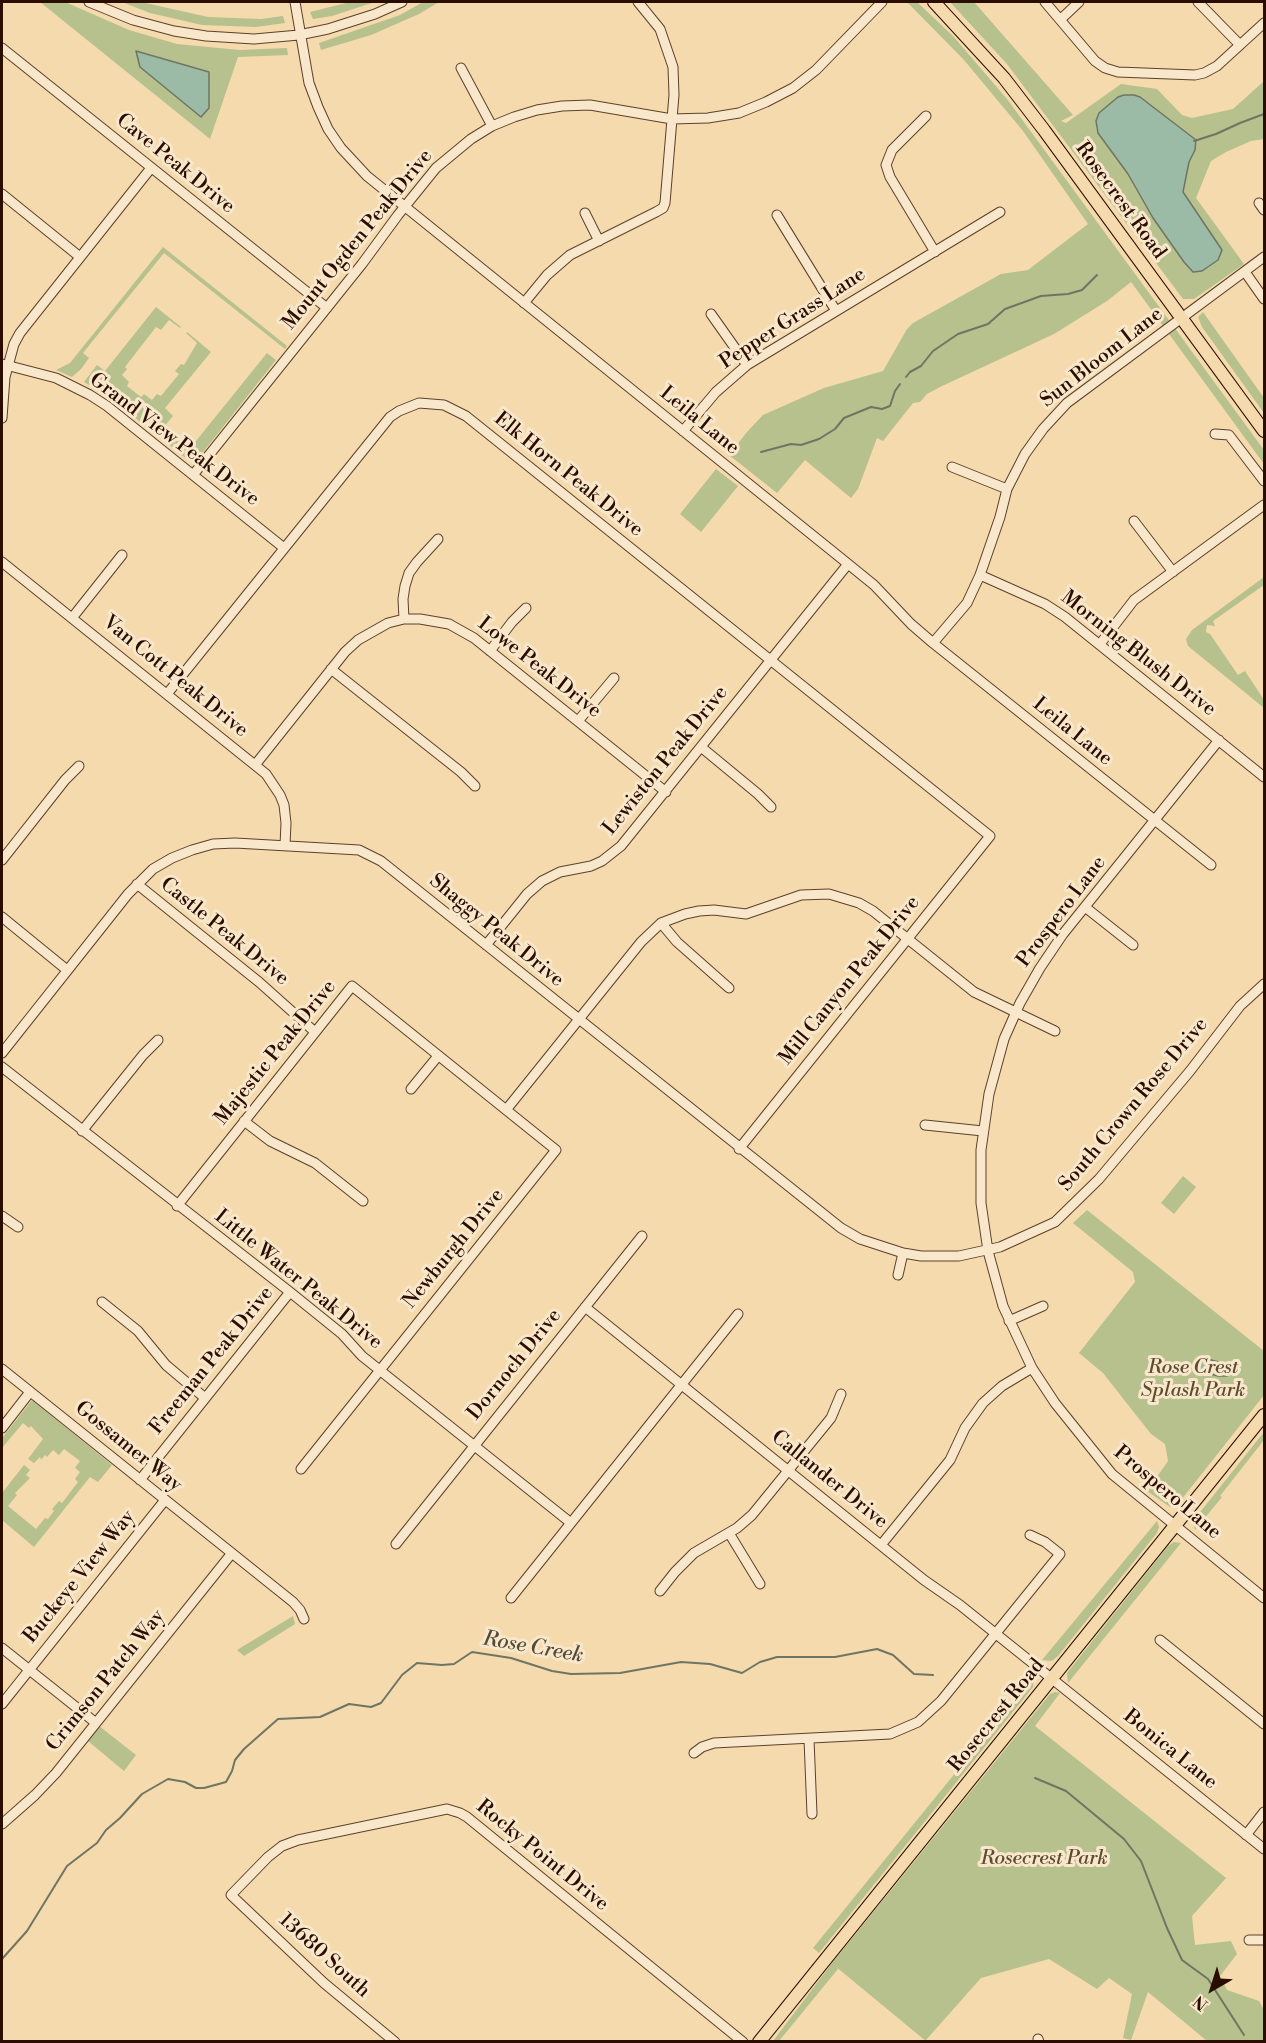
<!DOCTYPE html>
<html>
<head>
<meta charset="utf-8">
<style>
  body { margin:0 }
  #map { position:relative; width:1266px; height:2043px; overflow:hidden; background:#f4daad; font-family:"Libre Bodoni",serif }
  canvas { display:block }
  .frame { position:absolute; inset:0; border:3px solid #2b0d00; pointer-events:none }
  .north { position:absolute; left:1182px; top:1959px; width:60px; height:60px; -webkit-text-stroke:4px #f8e7ca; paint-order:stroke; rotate:219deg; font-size:16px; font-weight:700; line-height:24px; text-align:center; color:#2b0d00 }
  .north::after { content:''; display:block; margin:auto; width:21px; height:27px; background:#2b0d00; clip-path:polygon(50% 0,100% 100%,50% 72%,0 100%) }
</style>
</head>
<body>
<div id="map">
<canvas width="1266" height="2043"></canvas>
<div class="frame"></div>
<div class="north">N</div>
</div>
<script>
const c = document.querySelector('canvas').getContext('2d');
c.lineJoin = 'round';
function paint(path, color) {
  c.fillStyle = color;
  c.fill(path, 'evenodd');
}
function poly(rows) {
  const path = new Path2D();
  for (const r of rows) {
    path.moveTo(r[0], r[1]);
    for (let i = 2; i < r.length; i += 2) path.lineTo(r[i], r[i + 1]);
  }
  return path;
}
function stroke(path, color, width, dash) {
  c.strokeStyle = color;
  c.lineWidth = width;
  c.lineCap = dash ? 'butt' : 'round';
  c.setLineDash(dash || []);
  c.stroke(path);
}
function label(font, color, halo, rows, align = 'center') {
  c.font = font + ' "Libre Bodoni",serif';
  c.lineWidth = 6;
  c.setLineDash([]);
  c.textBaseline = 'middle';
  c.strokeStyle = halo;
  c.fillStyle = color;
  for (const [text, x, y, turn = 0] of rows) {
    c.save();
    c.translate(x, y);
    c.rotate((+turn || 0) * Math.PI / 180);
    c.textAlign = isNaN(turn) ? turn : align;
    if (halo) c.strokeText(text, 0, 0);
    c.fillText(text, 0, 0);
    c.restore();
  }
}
paint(poly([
  [40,2,65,2,129,30,177,44,240,50,287,48,288,55,238,57,210,139],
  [122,2,141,2,208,17,261,19,283,16,285,23,256,27,202,25,150,13],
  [350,2,375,2,332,16,313,19,310,12],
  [423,2,439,2,419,14,371,35,321,50,319,43,400,15],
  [907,2,917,2,953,36,1007,99,1264,450,1264,464,1131,282,1107,301,1054,334,940,387,927,394,920,402,913,403,883,441,877,438,858,489,851,498,805,460,777,493,729,455,747,432,763,415,824,388,883,371,907,329,913,323,1001,274,1028,270,1088,224,1023,131,964,60],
  [950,2,974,2,1073,115,1061,121,1066,123,1121,84,1157,89,1182,115,1192,118,1233,109,1264,81,1264,139,1251,141,1226,152,1211,161,1196,198,1244,264,1194,299,1183,299,1007,64],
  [163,247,287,346,285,349,164,253,83,353,89,358,81,369,72,377,56,370,70,363],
  [156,307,181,327,180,328,169,320,161,330,156,327,125,367,127,369,122,375,129,382,127,386,141,397,144,394,152,400,157,394,161,396,179,374,175,371,181,364,184,365,197,343,186,333,187,332,211,352,165,408,173,416,157,435,106,395,84,382,97,365,105,371],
  [1203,312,1264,398,1264,413,1202,327,1198,317],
  [267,353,276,360,196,461,189,461,167,443,173,435,185,444,192,444,196,441],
  [716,469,738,486,701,532,680,514],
  [1264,577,1264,585,1213,621,1215,626,1207,625,1206,632,1210,634,1238,675,1245,671,1264,700,1264,708,1188,646,1186,639,1192,630],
  [1183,1176,1196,1187,1174,1214,1161,1203],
  [1087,1210,1264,1351,1264,1395,1178,1504,1170,1507,1147,1491,1168,1461,1165,1444,1151,1434,1103,1373,1079,1353,1135,1282,1133,1272,1073,1223],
  [32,1400,112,1465,98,1482,90,1477,34,1547,2,1520,2,1493,24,1465,30,1470,26,1475,30,1478,15,1493,17,1495,8,1506,36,1529,45,1518,48,1519,54,1511,52,1509,59,1501,62,1503,78,1482,75,1479,80,1472,75,1468,80,1461,64,1449,59,1455,53,1450,47,1457,45,1455,41,1460,40,1457,34,1463,28,1459,43,1439,31,1426,29,1428,23,1423,2,1448,2,1438],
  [1264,1432,1264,1440,1220,1496,1222,1497,1195,1530,1193,1523,1197,1516],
  [1157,1521,1159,1527,1157,1533,1058,1656,1052,1661,1042,1660],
  [1174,1542,1181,1543,1068,1683,1067,1673,1168,1546],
  [293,1616,295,1624,244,1656,237,1650],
  [1034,1676,1033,1687,819,1953,813,1948],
  [1055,1692,1060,1693,1035,1726,1226,1878,1192,1916,1195,1945,1231,1941,1237,1954,1220,1976,1227,1990,1259,2001,1264,2010,1264,2041,1207,2041,1148,1992,1131,2040,1123,2038,1132,1994,1109,1978,1097,1989,1049,1959,981,1978,926,2040,927,2042,835,1966,838,1969,779,2041,773,2041,832,1963,1050,1694],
  [99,1726,136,1755,124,1771,88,1741]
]), '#b7c18d');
const water = poly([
  [136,51,209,72,209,108,201,117,140,67,136,51],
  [1124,95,1134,95,1140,97,1196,140,1195,150,1189,162,1183,192,1222,250,1218,260,1202,271,1193,272,1184,262,1153,218,1128,174,1098,133,1096,121,1099,113,1118,97,1124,95],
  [1200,1357,1226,1364,1229,1367,1227,1376,1218,1376,1196,1370,1195,1364,1200,1357]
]);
paint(water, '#9cbba6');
stroke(water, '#6f7564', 1.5);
stroke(poly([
  [1194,141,1216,134,1240,123,1264,114],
  [906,377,910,372,921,366,933,351,958,334,988,324,1005,309,1041,296,1068,294,1082,290,1097,275],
  [761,452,791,444,801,445,819,439,835,429,844,418,871,407,882,409,890,406,895,391,900,384],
  [1035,1778,1066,1791,1124,1839,1141,1861,1167,1928,1182,1960,1208,1979,1244,2035],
  [2,1959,27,1931,67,1866,97,1843,106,1830,120,1818,142,1794,168,1779,185,1782,196,1788,204,1788,226,1782,232,1771,235,1760,244,1749,278,1719,320,1717,349,1704,371,1707,381,1703,402,1675,417,1663,442,1665,454,1664,472,1652,511,1658,552,1671,571,1674,620,1673,681,1662,710,1664,742,1673,760,1662,777,1657,835,1657,877,1649,893,1655,914,1674,933,1675]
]), '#6f7564', 2);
const minor = poly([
  [89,2,133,20,174,31,206,36,254,39,299,35,328,29,375,14,402,2],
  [295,2,309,83,318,107,328,129,341,148,367,176,842,559,874,585,911,624,933,643,1211,865],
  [1045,2,1095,61,1105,68,1118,72,1195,75,1204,73,1217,66,1264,23],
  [1198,2,1240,45],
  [1061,19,1079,2],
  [2,48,327,308],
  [461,68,492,126],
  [926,116,892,150,886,165,890,177,935,252],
  [2,194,80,257],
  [1259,203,1264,210],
  [585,213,599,241],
  [777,215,836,311],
  [1245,272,1264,299],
  [524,303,547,275,570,255,656,212,663,208,665,203,674,95,673,67,660,29,638,2],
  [711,314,747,365],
  [2,364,56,378,90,395,107,406,284,548],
  [2,418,5,377,14,344,20,333,151,168],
  [683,431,716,392,747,365,1000,212],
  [1215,434,1229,435,1264,481],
  [952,467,1007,489],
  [193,475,362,264,398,215,436,168,471,139,492,126,514,117,537,110,562,106,590,105,672,119,708,118,739,113,766,102,793,88,816,70,882,2],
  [1134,521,1173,572],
  [2,562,266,774,280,795,284,805,286,823,285,845],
  [980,575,1045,604,1065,617,1264,777],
  [72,618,122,555],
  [404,619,403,599,405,586,409,573,417,562,438,539],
  [933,643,967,603,980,575,1000,517,1007,489,1025,454,1043,429,1067,403,1264,257],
  [1100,644,1134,600,1264,505],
  [490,651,512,622,526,608],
  [331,669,461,772,475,786],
  [167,694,390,417,399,411,419,403,444,405,466,416,990,836,739,1149],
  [578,721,614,678],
  [1219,740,1063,934,1040,968,1020,1003,1004,1039,989,1094,981,1150,981,1203,988,1251,1003,1306,1032,1368,1055,1403,1112,1474,1264,1598],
  [701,747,758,794,771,807],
  [255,765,345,652,358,640,388,623,404,619,420,619,449,624,474,638,666,792],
  [2,860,65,780,79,766],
  [137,884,259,982,315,1032],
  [1085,907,1133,945],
  [2,917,67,970],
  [661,923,677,942,729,988],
  [486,945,527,894,542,881,560,872,591,866,602,861,621,846,848,564],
  [2,1053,128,894,153,869,172,858,192,850,213,844,235,843,359,850,381,861,841,1228,860,1239,903,1253,921,1256,959,1256,1000,1247,1055,1222,1099,1179,1190,1071,1240,1006,1264,984],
  [2,1067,290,1292,342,1334,362,1356,571,1523],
  [411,1089,438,1056],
  [506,1110,641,942,661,923,685,914,699,911,714,910,746,914,801,895,829,894,859,903,873,911,974,992,1055,1031],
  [244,1121,270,1141,315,1163,363,1201],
  [925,1125,983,1131],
  [82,1131,143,1055,158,1040],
  [177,1206,352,986,556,1150,301,1469],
  [2,1216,18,1227],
  [898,1275,903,1253],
  [102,1302,138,1331,166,1365,205,1398],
  [585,1307,924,1580,960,1605,1264,1849],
  [1009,1321,1043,1306],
  [2,1369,293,1602,300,1610,304,1619],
  [2,1428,30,1392],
  [140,1480,290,1292],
  [729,1533,760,1584],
  [396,1544,642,1236],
  [881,1545,950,1460,965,1428,983,1403,1002,1386,1032,1368],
  [660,1591,675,1572,694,1553,737,1528,752,1515,831,1418,841,1394],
  [511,1598,738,1314],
  [1160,1640,1264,1724],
  [2,1648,96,1723],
  [2,1704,165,1500],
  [809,1739,812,1814],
  [694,1753,702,1747,714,1743,890,1734,918,1722,941,1701,1060,1554,1045,1542,1030,1535],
  [2,1824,35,1795,56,1773,232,1553],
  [1246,1835,1264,1812],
  [1249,1940,1264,1940],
  [1038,2039,1039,2042],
  [395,2042,324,1983,231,1895,268,1857,282,1846,298,1840,447,1809,460,1813,467,1817,743,2042]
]);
const major = poly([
  [934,2,1004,78,1044,130,1264,431],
  [759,2042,1264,1415]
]);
stroke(minor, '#5d402b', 11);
stroke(major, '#2b0d00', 14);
stroke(minor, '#f8e7ca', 9);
stroke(major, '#f4daad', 12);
label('20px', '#2b0d00', '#f8e7ca', [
  ["Cave Peak Drive",175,164,39],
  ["Rosecrest Road",1120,201,54],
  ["Mount Ogden Peak Drive",358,240,-51],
  ["Pepper Grass Lane",793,319,-33],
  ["Sun Bloom Lane",1102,358,-38],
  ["Leila Lane",699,421,39],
  ["Grand View Peak Drive",174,440,37],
  ["Elk Horn Peak Drive",568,475,39],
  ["Morning Blush Drive",1138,654,38],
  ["Lowe Peak Drive",539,668,38],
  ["Van Cott Peak Drive",175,677,39],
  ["Leila Lane",1072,732,39],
  ["Lewiston Peak Drive",666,761,-51],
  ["Prospero Lane",1062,912,-53],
  ["Shaggy Peak Drive",496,931,39],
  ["Castle Peak Drive",224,932,39],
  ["Mill Canyon Peak Drive",850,981,-51],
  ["Majestic Peak Drive",276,1053,-51],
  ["South Crown Rose Drive",1134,1105,-50],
  ["Newburgh Drive",454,1249,-51],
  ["Little Water Peak Drive",298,1280,39],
  ["Freeman Peak Drive",212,1361,-51],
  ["Dornoch Drive",515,1365,-51],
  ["Gossamer Way",128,1447,39],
  ["Callander Drive",829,1480,39],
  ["Prospero Lane",1167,1493,40],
  ["Buckeye View Way",80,1577,-51],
  ["Crimson Patch Way",106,1681,-51],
  ["Rosecrest Road",997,1716,-51],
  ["Bonica Lane",1170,1750,39],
  ["Rocky Point Drive",542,1856,39],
  ["13680 South",324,1956,42]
]);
label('italic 20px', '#5c4c31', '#f8e7ca', [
  ["Rose Crest",1193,1368],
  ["Splash Park",1193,1391],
  ["Rosecrest Park",1044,1859]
]);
label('italic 21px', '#534a3a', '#f8e7ca', [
  ["Rose Creek",533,1648,10]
]);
</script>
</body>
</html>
